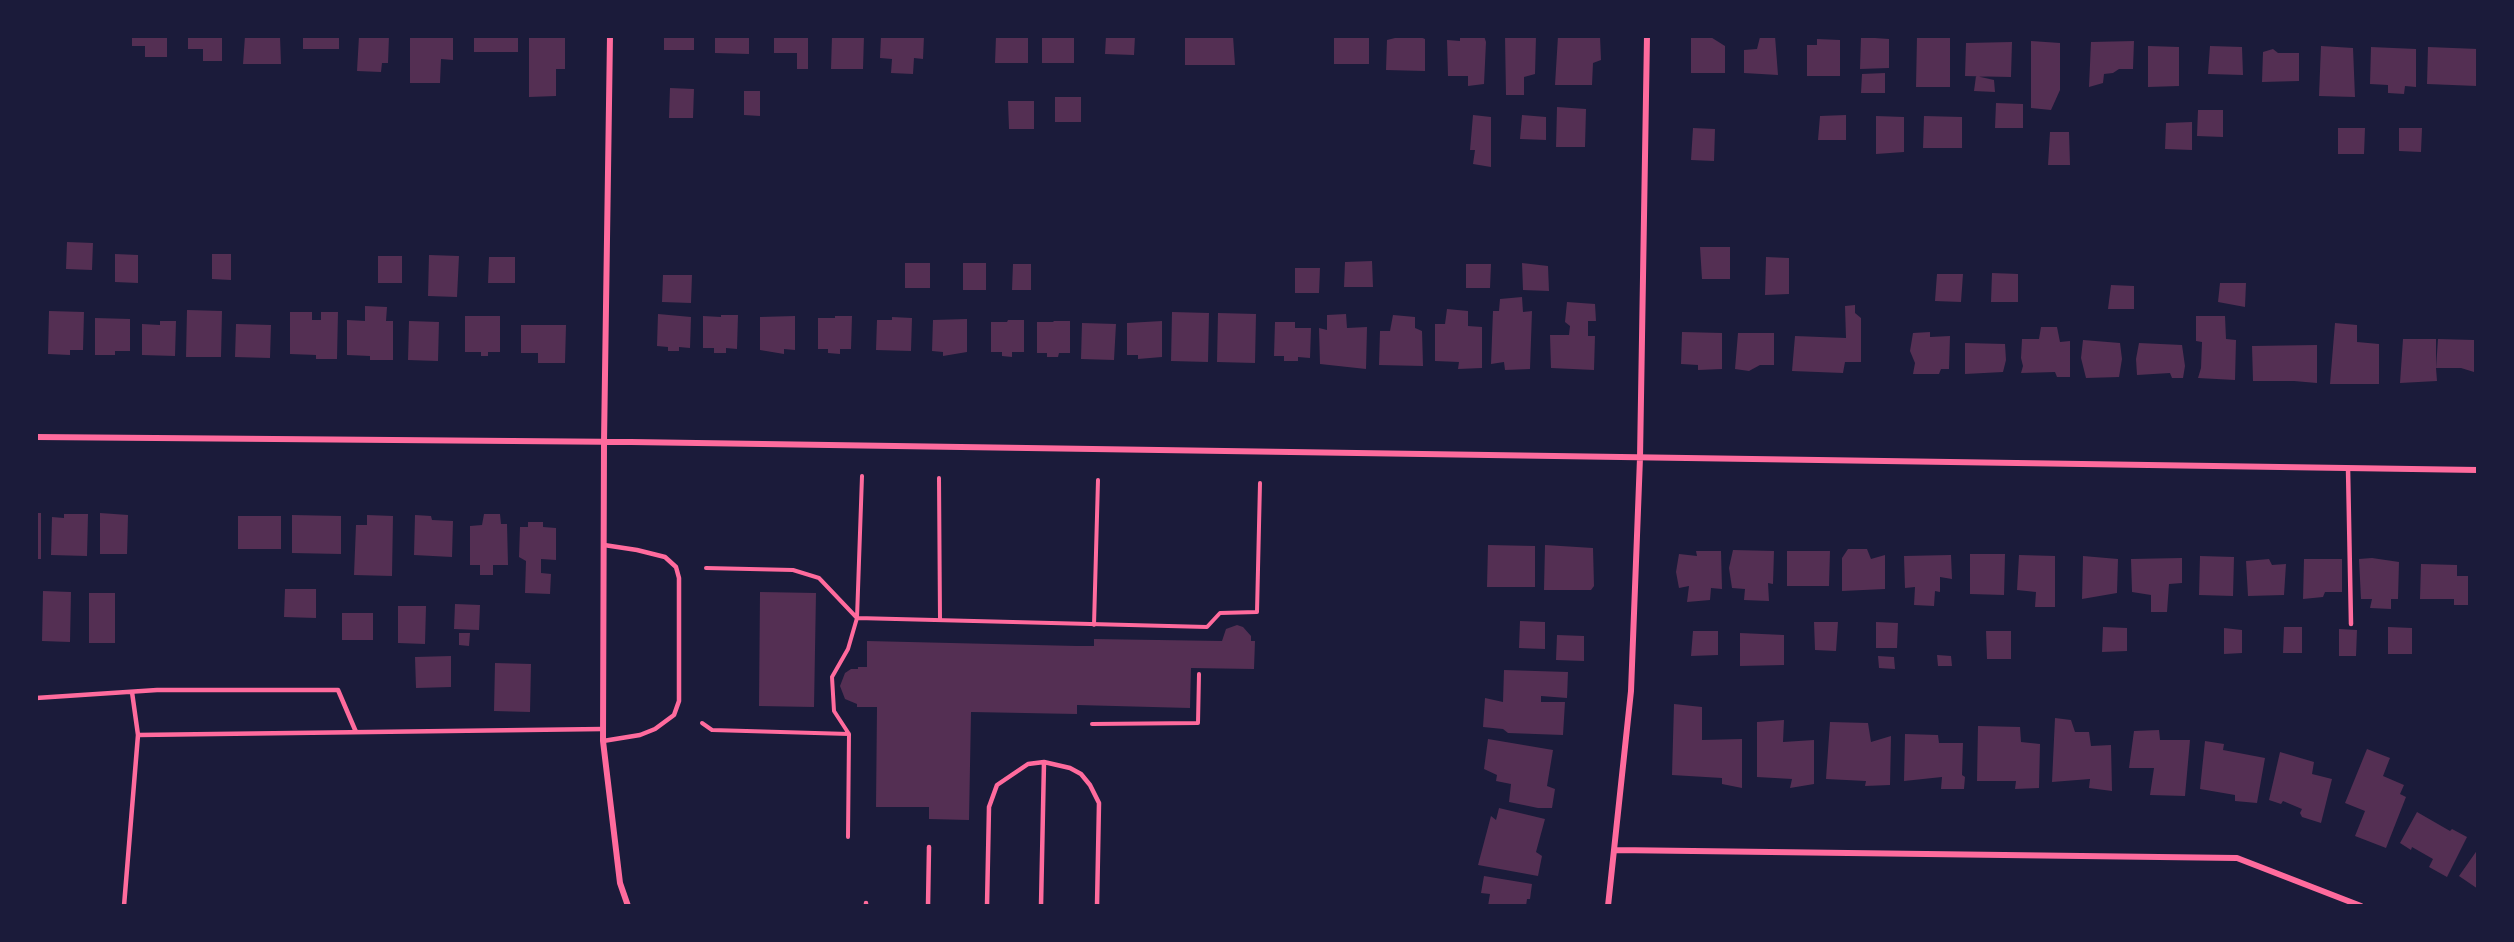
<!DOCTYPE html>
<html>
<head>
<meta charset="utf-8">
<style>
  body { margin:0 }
  #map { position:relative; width:2514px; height:942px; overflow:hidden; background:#1b1b3a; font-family:Quicksand,sans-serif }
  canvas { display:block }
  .frame { position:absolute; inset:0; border:38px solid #1b1b3a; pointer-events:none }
</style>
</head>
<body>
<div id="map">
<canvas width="2514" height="942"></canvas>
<div class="frame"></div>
</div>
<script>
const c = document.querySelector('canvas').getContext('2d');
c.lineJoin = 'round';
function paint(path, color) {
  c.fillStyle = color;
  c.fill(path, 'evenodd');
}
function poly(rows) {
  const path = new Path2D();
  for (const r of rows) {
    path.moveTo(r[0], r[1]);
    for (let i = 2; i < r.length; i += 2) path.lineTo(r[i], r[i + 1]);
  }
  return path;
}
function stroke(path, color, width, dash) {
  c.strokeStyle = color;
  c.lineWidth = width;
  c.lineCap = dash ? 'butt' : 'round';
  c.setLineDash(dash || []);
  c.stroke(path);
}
paint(poly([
  [132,36,167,36,167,57,145,57,145,46,132,46],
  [188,36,222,36,222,61,203,61,203,49,188,49],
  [245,36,280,36,281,64,243,64],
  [303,36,339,36,339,49,303,49],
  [359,36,389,36,388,63,382,63,381,72,357,71],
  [410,36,453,36,453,60,441,59,440,83,410,83],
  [474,36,518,36,518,52,474,52],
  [529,36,565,36,565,69,556,69,556,96,529,97],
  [664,36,694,36,694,50,664,50],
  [715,36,749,36,749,54,715,53],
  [774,36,808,36,808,69,797,69,797,53,774,53],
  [832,36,864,36,863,69,831,69],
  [881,36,924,36,923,59,914,58,913,74,891,73,892,59,880,58],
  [996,36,1028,36,1028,63,995,63],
  [1042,36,1074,36,1074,63,1042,63],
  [1106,36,1135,36,1134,55,1105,54],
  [1185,36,1233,36,1235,65,1185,65],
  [1334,36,1369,36,1369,64,1334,64],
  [1403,36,1418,36,1425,39,1425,71,1386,70,1387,40],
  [1460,36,1484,36,1486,42,1484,84,1468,86,1468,76,1448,76,1447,40,1460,41],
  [1505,36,1536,36,1535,74,1524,77,1524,95,1506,95],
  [1558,36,1600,36,1601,60,1593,63,1592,85,1555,85],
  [1693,36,1709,36,1725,46,1725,73,1691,73,1691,37],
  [1775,36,1778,75,1744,73,1744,50,1757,49,1760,37],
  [1917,36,1950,36,1950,87,1916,87],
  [1861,37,1889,39,1889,68,1860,69],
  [1817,39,1840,40,1840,76,1807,76,1807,45,1817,45],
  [2031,41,2060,43,2060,90,2051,110,2031,108],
  [2134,41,2133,69,2119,69,2113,73,2104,74,2103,83,2089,87,2091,42],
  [2012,42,2011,77,1965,76,1966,43],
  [2148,46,2179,47,2179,86,2148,87],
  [2210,46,2242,47,2243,75,2208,74],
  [2321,46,2353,48,2355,97,2319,96],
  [2371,47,2416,49,2416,87,2405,86,2404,94,2388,93,2388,85,2370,84],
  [2428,47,2478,49,2477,86,2427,84],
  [2273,49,2278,53,2299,53,2299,81,2262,82,2263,52],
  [1885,73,1885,93,1861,93,1862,74],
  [1976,76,1994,80,1995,92,1974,91],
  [670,88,694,89,693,118,669,118],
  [744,91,760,91,760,116,744,115],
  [1055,97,1081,97,1081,122,1055,122],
  [1008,101,1034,101,1034,129,1009,129],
  [1996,103,2023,104,2023,128,1995,128],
  [1557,107,1586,109,1585,147,1556,147],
  [2198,110,2223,110,2223,137,2197,136],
  [1473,115,1491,117,1491,167,1473,164,1475,150,1470,150],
  [1522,115,1546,117,1546,140,1520,139],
  [1846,115,1846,140,1818,140,1820,116],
  [1876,116,1904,117,1904,152,1876,154],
  [1924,116,1962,117,1962,148,1923,148],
  [2192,122,2192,150,2165,149,2166,123],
  [1693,128,1715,129,1714,161,1691,160],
  [2338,128,2365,128,2364,154,2338,154],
  [2399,128,2422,128,2421,152,2399,151],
  [2050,132,2069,132,2070,165,2048,165],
  [67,242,93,243,92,270,66,269],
  [1700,247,1730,247,1730,279,1702,279],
  [115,254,138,255,138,283,115,282],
  [212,254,231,254,231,280,212,279],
  [429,255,459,256,457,297,428,296],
  [378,256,402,256,402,283,378,283],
  [489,257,515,257,515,283,488,283],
  [1766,257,1789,258,1789,294,1765,295],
  [1372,261,1373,287,1344,287,1345,262],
  [905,263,930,263,930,288,905,288],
  [963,263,986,263,986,290,963,290],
  [1522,263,1548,266,1549,291,1523,290],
  [1013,264,1031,264,1031,290,1012,290],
  [1466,264,1491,264,1490,288,1466,288],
  [1295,268,1320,268,1319,293,1295,293],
  [1992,273,2018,274,2018,302,1991,302],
  [1937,274,1963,274,1961,302,1935,301],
  [663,275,692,275,691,303,662,302],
  [2220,283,2246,283,2245,307,2218,302],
  [2111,285,2134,286,2134,309,2108,309],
  [1522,297,1523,312,1532,311,1530,369,1505,370,1504,362,1491,364,1493,311,1499,311,1500,299],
  [1567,302,1595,304,1596,321,1588,321,1588,336,1595,336,1594,370,1551,368,1550,335,1569,335,1570,326,1565,322],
  [1855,305,1855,313,1861,318,1861,362,1845,362,1843,373,1792,371,1795,336,1846,338,1845,306],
  [365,306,387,307,386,321,393,321,393,360,370,360,370,356,347,355,347,320,365,321],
  [1447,309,1468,311,1468,326,1482,327,1482,368,1458,369,1459,362,1435,361,1435,324,1445,324],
  [187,310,222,311,221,357,186,357],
  [49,311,84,312,83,350,70,350,70,355,48,354],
  [290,312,312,312,312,320,321,320,321,312,338,312,337,359,316,359,316,355,290,354],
  [1172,312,1209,313,1208,362,1171,361],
  [1218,313,1256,314,1255,363,1217,362],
  [658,314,691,317,690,348,679,347,679,351,668,351,668,347,657,346],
  [1346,314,1347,328,1367,327,1366,369,1320,364,1319,328,1327,330,1327,315],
  [721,315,738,315,737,349,726,348,726,353,714,353,714,348,703,348,703,316,721,317],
  [1393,315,1415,317,1415,328,1422,331,1423,366,1379,365,1380,331,1390,331],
  [465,316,500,316,500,352,488,352,488,356,481,356,481,352,465,352],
  [795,316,795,350,784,349,784,354,760,350,760,317],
  [835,316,852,316,851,349,840,349,840,354,828,353,828,349,818,349,818,318,835,318],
  [2196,316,2225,316,2226,339,2236,340,2235,380,2198,378,2201,368,2202,342,2196,341],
  [892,317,912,318,911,351,876,350,877,320,892,320],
  [95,318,130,319,130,351,115,351,115,355,95,355],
  [967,319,967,352,943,356,943,352,932,351,933,320],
  [1008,320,1024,320,1024,352,1012,352,1012,357,1002,356,1002,352,991,352,991,322,1007,322],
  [160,321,176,321,175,356,142,355,142,324,160,325],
  [409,321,439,322,438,361,408,360],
  [1054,321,1070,321,1070,353,1059,353,1058,357,1047,357,1047,353,1037,353,1037,322,1053,322],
  [1162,321,1162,357,1138,359,1138,355,1127,355,1127,323],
  [1275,322,1295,322,1295,328,1311,328,1310,358,1298,357,1298,361,1284,361,1284,356,1274,356],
  [1082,323,1116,324,1114,360,1081,359],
  [2335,323,2357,325,2357,342,2379,344,2379,384,2330,384],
  [236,324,271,325,270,358,235,357],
  [521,325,566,325,565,363,538,363,538,353,521,353],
  [2041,327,2057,327,2060,342,2070,341,2070,377,2057,377,2055,372,2021,373,2023,366,2021,358,2022,339,2039,339],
  [1682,332,1722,333,1722,369,1698,370,1698,365,1681,364],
  [1930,332,1930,337,1950,336,1949,369,1941,369,1939,374,1913,374,1915,363,1910,351,1913,333],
  [1738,333,1774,333,1774,365,1760,365,1749,371,1735,369],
  [2403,339,2436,339,2436,368,2438,339,2474,340,2474,372,2461,368,2436,368,2437,381,2400,383],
  [2083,340,2120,343,2122,359,2119,377,2086,378,2081,358],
  [1965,343,2005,344,2006,360,2003,372,1965,374],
  [2139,343,2182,345,2185,366,2183,378,2172,378,2170,373,2137,375,2136,359],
  [2317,345,2317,383,2294,381,2253,381,2252,346],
  [36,513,41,513,41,559,36,559],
  [100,513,128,515,127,554,100,554],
  [64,514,88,514,87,556,51,555,52,517,64,518],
  [484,514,500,514,501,524,507,524,508,565,493,565,493,575,480,575,480,565,470,565,470,526,482,525],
  [292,515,341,516,341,554,292,553],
  [367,515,393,516,392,576,354,575,356,525,367,525],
  [415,515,431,516,432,520,453,521,452,557,414,555],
  [238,516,281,516,281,549,238,549],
  [528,522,543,522,543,527,556,528,556,560,541,559,541,573,551,574,550,594,525,593,526,561,519,557,520,527,528,527],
  [1488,545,1535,546,1535,587,1487,587],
  [1545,545,1593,548,1594,586,1591,590,1544,590],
  [1848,549,1867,549,1871,559,1885,555,1885,589,1842,591,1842,558],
  [1733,550,1774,551,1773,584,1768,583,1769,601,1744,600,1745,589,1732,588,1729,568],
  [1696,551,1721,551,1722,589,1711,588,1710,600,1687,602,1689,586,1679,588,1676,572,1679,554,1697,556],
  [1787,551,1830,551,1829,586,1787,586],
  [1970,554,2005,554,2004,595,1970,594],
  [1951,555,1952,579,1940,577,1940,592,1935,591,1934,606,1914,605,1915,587,1905,588,1904,556],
  [2019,555,2055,556,2055,607,2035,607,2036,592,2017,590],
  [2083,556,2118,559,2117,593,2082,599],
  [2200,556,2234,557,2233,596,2199,595],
  [2182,558,2182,583,2169,584,2167,612,2151,612,2151,595,2132,592,2131,559],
  [2372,558,2399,562,2398,599,2391,599,2391,609,2370,608,2372,599,2361,599,2359,559],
  [2269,559,2272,565,2286,564,2284,595,2248,596,2246,561],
  [2304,559,2342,559,2342,592,2325,592,2323,597,2303,599],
  [2421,564,2457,565,2457,576,2468,576,2468,605,2454,605,2454,599,2420,599],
  [285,589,316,589,316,618,284,617],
  [43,591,71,592,70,642,42,641],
  [760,592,816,593,814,707,759,706],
  [89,593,115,593,115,643,89,643],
  [455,604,480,605,479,630,454,629],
  [398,606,426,606,425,644,398,643],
  [342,613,373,613,373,640,342,640],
  [1520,621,1545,622,1545,649,1519,648],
  [1814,622,1838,622,1836,651,1815,650],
  [1876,622,1898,623,1897,648,1876,648],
  [1237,625,1243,627,1251,636,1251,641,1255,641,1254,669,1191,668,1190,708,1077,705,1077,714,971,712,969,820,929,819,929,807,876,807,877,707,857,707,857,704,845,699,840,686,845,673,851,669,858,669,858,667,867,667,867,641,1077,646,1094,646,1094,639,1222,641,1226,629],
  [2103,627,2127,628,2127,651,2102,652],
  [2284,627,2302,627,2302,653,2283,653],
  [2388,627,2412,628,2412,654,2388,654],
  [2224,628,2242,630,2242,653,2224,654],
  [2339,629,2357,630,2356,656,2339,656],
  [1693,631,1718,631,1718,655,1691,656],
  [1986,631,2011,631,2011,659,1987,659],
  [459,633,470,633,469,646,459,645],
  [1740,633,1784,635,1784,665,1740,666],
  [1557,635,1584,636,1584,661,1556,660],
  [1937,655,1951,656,1952,666,1938,666],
  [451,656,451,687,416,688,415,657],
  [1878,656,1894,657,1895,669,1879,668],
  [495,663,531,664,530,712,494,711],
  [1504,670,1568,672,1567,698,1541,696,1541,702,1565,702,1563,735,1508,733,1503,729,1483,727,1485,698,1503,702],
  [1674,704,1702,707,1702,740,1742,739,1742,788,1722,784,1722,778,1672,775],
  [2055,718,2071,720,2075,732,2089,732,2091,746,2111,745,2112,791,2089,788,2090,779,2052,782],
  [1784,720,1783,742,1814,740,1814,784,1790,788,1792,779,1757,777,1757,722],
  [1830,722,1868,723,1871,742,1891,736,1890,785,1865,786,1866,781,1826,779],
  [1978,726,2020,727,2021,742,2040,744,2039,788,2015,789,2016,781,1977,781],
  [2159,730,2160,740,2190,740,2185,796,2150,795,2154,768,2129,768,2134,731],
  [1905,734,1938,735,1939,743,1963,743,1962,775,1965,777,1964,789,1941,789,1942,777,1904,781],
  [1488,739,1553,750,1547,786,1555,789,1552,808,1538,808,1509,802,1511,784,1496,781,1497,775,1484,769],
  [2205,741,2224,744,2223,750,2265,758,2257,803,2235,801,2235,795,2200,789],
  [2367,749,2390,758,2383,776,2404,785,2400,794,2406,797,2386,848,2355,836,2365,811,2345,803],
  [2280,752,2314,762,2312,774,2332,779,2321,823,2302,817,2300,813,2302,809,2283,801,2281,804,2269,800],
  [1499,808,1545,819,1536,852,1542,856,1538,876,1478,865,1491,816,1496,820],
  [2417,812,2450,831,2452,829,2467,837,2447,877,2429,867,2433,859,2412,847,2411,850,2400,843],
  [2478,849,2478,889,2459,876],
  [1484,876,1532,884,1530,899,1527,899,1526,906,1488,906,1490,894,1481,893]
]), '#542f53');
stroke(poly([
  [939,478,940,620],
  [706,568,793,570,819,578,857,618,862,476],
  [1094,625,1098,480],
  [702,723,712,730,849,734],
  [1092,724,1198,723,1199,674],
  [848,837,849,734,834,711,832,677,848,649,857,618,1207,627,1220,613,1257,612,1260,483]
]), '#ff6b9d', 4);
stroke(poly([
  [2348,468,2351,624],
  [132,692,138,735],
  [36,698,157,690,338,690,356,732],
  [603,741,640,735,655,729,674,715,679,701,679,578,676,567,665,557,637,550,604,545],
  [124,906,138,735,603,729],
  [866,906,866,903],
  [928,906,929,847],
  [987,906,989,807,997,785,1028,764,1044,762,1070,768,1081,774,1090,785,1099,803,1097,906],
  [1041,906,1044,762]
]), '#ff6b9d', 4.5);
stroke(poly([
  [610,36,604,442,603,741,620,883,628,906],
  [36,437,631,442,2478,470],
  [1615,850,2237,858,2361,906],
  [1608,906,1631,691,1640,458,1647,36]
]), '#ff6b9d', 6);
</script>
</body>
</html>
